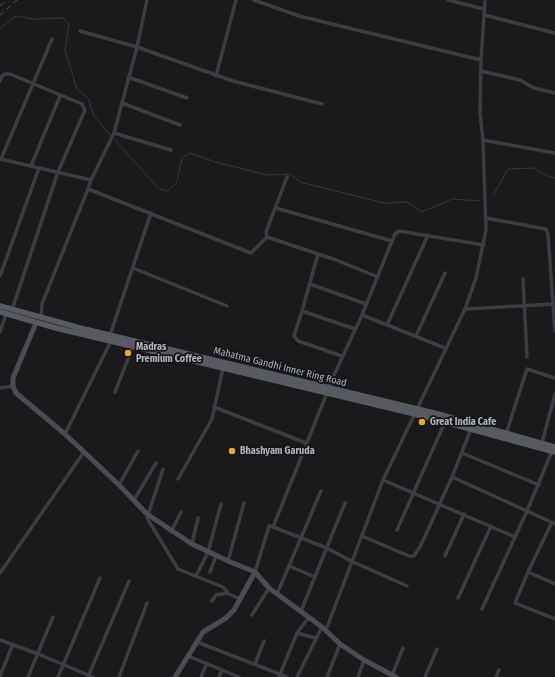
<!DOCTYPE html>
<html>
<head>
<meta charset="utf-8">
<style>
  body { margin:0 }
  canvas { display:block; background:#1a1a1c }
</style>
</head>
<body>
<canvas width="555" height="677"></canvas>
<script>
const c = document.querySelector('canvas').getContext('2d');
c.lineJoin = 'round';
function poly(rows) {
  const path = new Path2D();
  for (const r of rows) {
    path.moveTo(r[0], r[1]);
    for (let i = 2; i < r.length; i += 2) path.lineTo(r[i], r[i + 1]);
  }
  return path;
}
function stroke(path, color, width, dash) {
  c.strokeStyle = color;
  c.lineWidth = width;
  c.lineCap = dash ? 'butt' : 'round';
  c.setLineDash(dash || []);
  c.stroke(path);
}
function label(font, color, halo, rows, align = 'center') {
  c.font = font + ' "Fira Sans Condensed",sans-serif';
  c.lineWidth = 3.5;
  c.setLineDash([]);
  c.textBaseline = 'middle';
  c.strokeStyle = halo;
  c.fillStyle = color;
  for (const [text, x, y, turn = 0] of rows) {
    c.save();
    c.translate(x, y);
    c.rotate((+turn || 0) * Math.PI / 180);
    c.textAlign = isNaN(turn) ? turn : align;
    if (halo) c.strokeText(text, 0, 0);
    c.fillText(text, 0, 0);
    c.restore();
  }
}
stroke(poly([
  [0,29,16,16,33,19,63,18,69,24,65,51,77,89,88,98,94,116,111,136],
  [114,139,159,189,168,191,177,182,182,158,190,153,215,162,267,175,290,174,300,182,384,203,407,202,422,212,452,199,479,201],
  [494,194,508,169,533,168,548,176,555,178]
]), '#303b40', 1);
stroke(poly([
  [147,0,137,47,114,133,91,180,88,189,251,253,267,237],
  [254,0,299,16,481,60],
  [448,0,484,9],
  [484,15,555,33],
  [80,31,137,47,233,81,322,104],
  [481,71,520,80,534,88,555,93],
  [216,76,236,0],
  [128,77,187,98],
  [0,81,2,76,5,74,10,74,82,104,85,110,58,172,12,310],
  [122,103,180,125],
  [114,133,171,150],
  [483,140,555,153],
  [0,159,91,180],
  [1,159,52,39],
  [31,166,60,96],
  [287,177,266,232,267,237,336,260,378,277],
  [276,208,392,241],
  [486,218,546,229,548,235,555,331],
  [133,268,227,306],
  [0,276,39,168],
  [523,279,527,357],
  [310,284,366,304],
  [465,309,555,304],
  [302,311,318,254],
  [41,318,42,304,88,189],
  [387,325,428,235],
  [0,332,6,314],
  [110,335,151,213],
  [416,336,445,273],
  [445,348,362,315,392,241,395,234,399,231,484,245],
  [342,356,298,341,294,336,302,311,355,329],
  [0,388,13,386],
  [328,388,362,315],
  [115,392,133,346],
  [327,393,273,527,327,548,351,561,407,586],
  [214,407,306,443],
  [65,434,111,341],
  [506,434,527,369,555,378],
  [542,443,555,394],
  [552,451,527,511,555,524],
  [462,453,539,485],
  [163,469,147,518,178,569,223,587,229,594,240,599],
  [452,477,471,429],
  [178,479,212,419,223,368],
  [383,480,515,537],
  [119,485,138,451],
  [134,500,156,463],
  [552,522,528,572,555,584],
  [397,530,445,422],
  [171,532,181,512],
  [362,536,409,556,414,556,421,545,452,477,527,511,482,609],
  [192,544,198,518],
  [445,556,464,514],
  [228,561,244,503],
  [289,566,315,577],
  [210,572,216,556],
  [255,572,269,526,273,527],
  [528,572,515,603,555,619],
  [0,573,84,452],
  [196,576,208,552,221,504],
  [277,594,321,491],
  [458,598,491,526],
  [212,601,216,595,228,593],
  [301,611,345,503],
  [252,615,269,588],
  [326,630,383,480,465,309,476,278,486,230,483,140,480,113,481,60,485,0],
  [297,633,316,638],
  [0,640,38,654,93,677],
  [197,642,287,677],
  [188,656,239,677],
  [255,664,264,641],
  [392,675,403,648],
  [0,676,13,644],
  [28,677,53,617],
  [58,677,100,578],
  [88,677,129,581],
  [119,677,147,603],
  [201,677,207,663],
  [219,677,222,670],
  [279,677,297,633,309,617],
  [297,677,322,627],
  [327,677,340,644],
  [358,677,364,660],
  [425,677,437,649],
  [496,677,499,670]
]), '#3b3d41', 3.5);
stroke(poly([
  [36,323,13,378,13,386,16,393,65,434,119,485,147,514,192,544,228,561,255,572,269,588,322,627,340,644,364,660,396,677],
  [175,677,203,632,226,618,234,610,255,572]
]), '#494c51', 5);
stroke(poly([
  [0,306,80,328,438,414,555,447],
  [0,312,56,328,415,414,555,452]
]), '#575a60', 5.5);
stroke(poly([
  [0,6,7,0],
  [0,15,17,0]
]), '#4e5156', 1, [5, 4]);
for (const [x, y, r, color] of [
  [128,353,4,"#eea341"],
  [422,422,4,"#eea341"],
  [232,451,4,"#eea341"]
]) {
  const dot = new Path2D();
  dot.arc(x, y, r, 0, 2 * Math.PI);
  c.fillStyle = color;
  c.fill(dot);
  stroke(dot, '#151517', 1.5);
}
label('bold 10px', '#adb3bb', '#151517', [
  ["Madras",136,347],
  ["Premium Coffee",136,359],
  ["Great India Cafe",430,422],
  ["Bhashyam Garuda",240,451]
], 'left');
label('10px', '#adb3bb', '#151517', [
  ["Mahatma Gandhi Inner Ring Road",280,367,14]
]);
</script>
</body>
</html>
